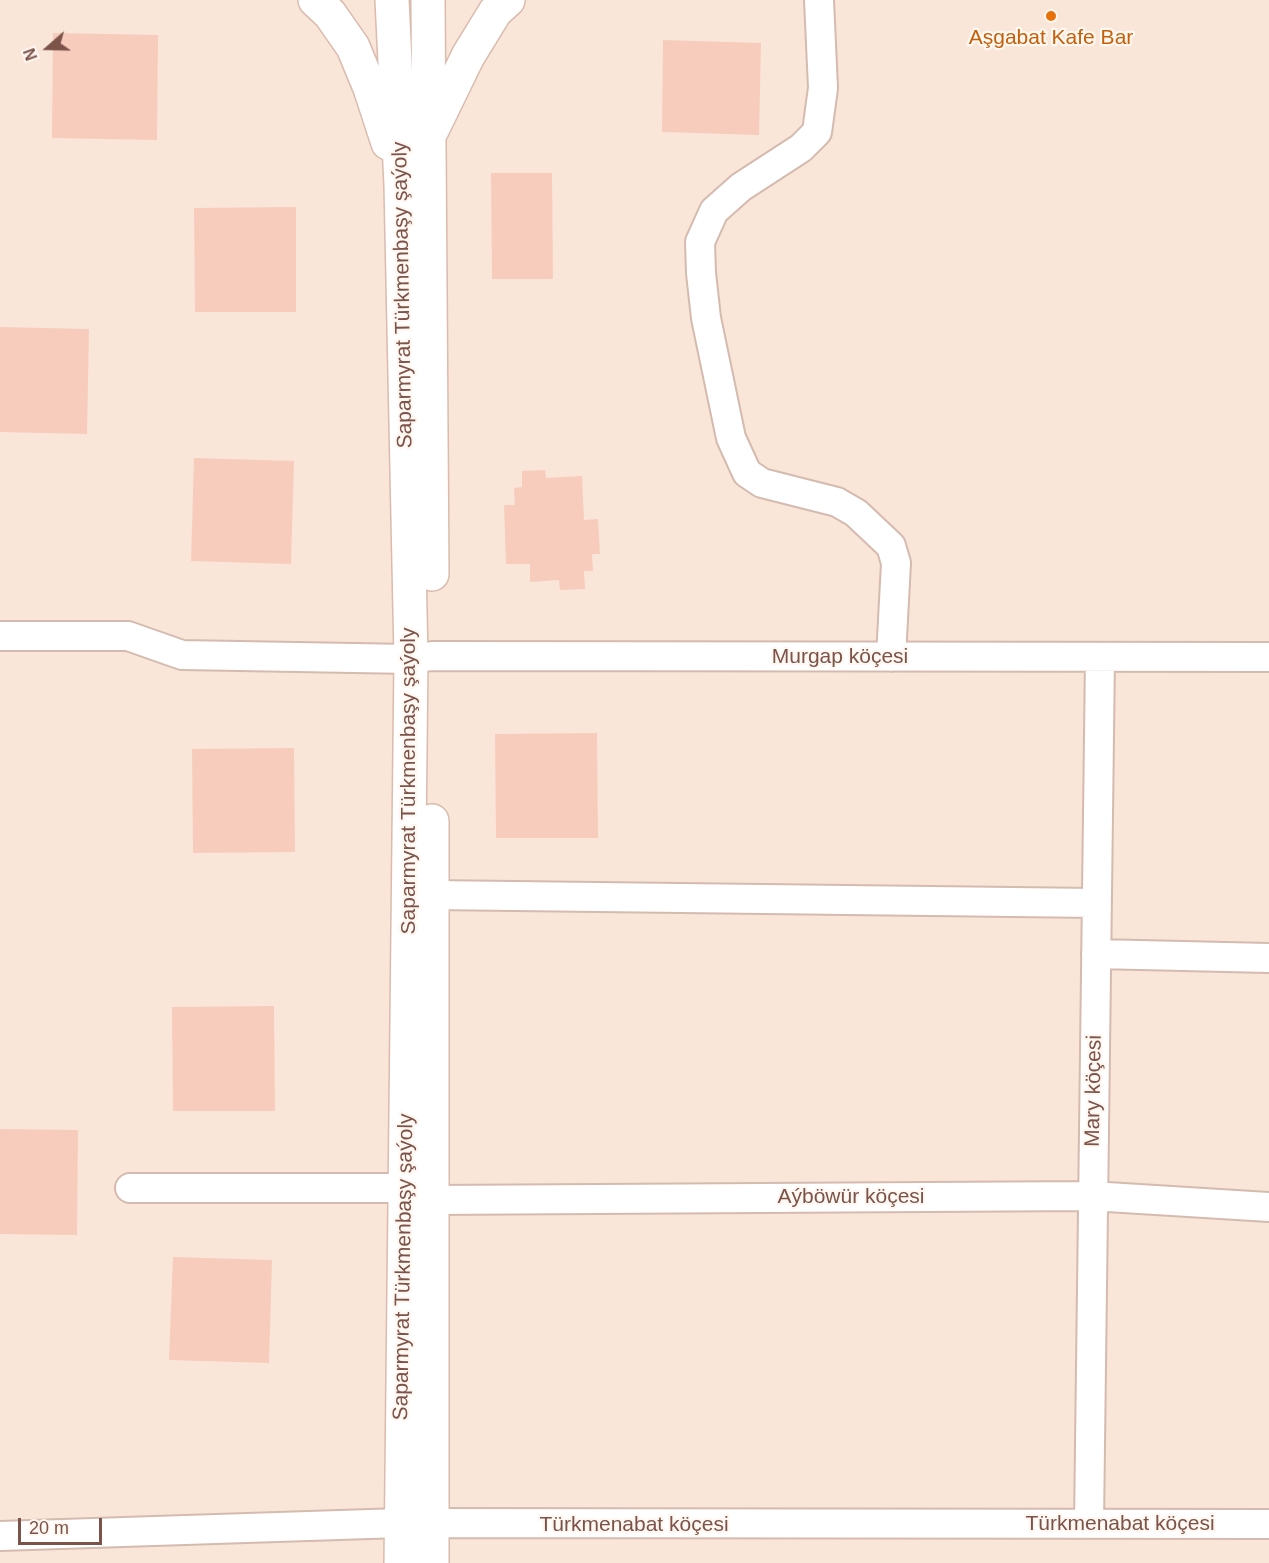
<!DOCTYPE html>
<html>
<head>
<meta charset="utf-8">
<style>
  body { margin:0 }
  #map { position:relative; width:1269px; height:1563px; overflow:hidden; background:#fef3e9; font-family:Arial,sans-serif }
  canvas { display:block }
  .north { position:absolute; left:18px; top:18px; width:60px; height:60px; -webkit-text-stroke:4px #fff7f1; paint-order:stroke; rotate:250deg; font-size:16px; font-weight:700; line-height:24px; text-align:center; color:#7c5349 }
  .north::after { content:''; display:block; margin:auto; width:21px; height:27px; background:#7c5349; clip-path:polygon(50% 0,100% 100%,50% 72%,0 100%) }
  .scale { position:absolute; left:18px; top:1518px; width:84px; height:27px; box-sizing:border-box; border:3px solid #7c5349; border-top:0; padding-left:8px; font-size:18px; line-height:21px; white-space:nowrap; color:#7c5349; -webkit-text-stroke:4px #fff7f1; paint-order:stroke }
</style>
</head>
<body>
<div id="map">
<canvas width="1269" height="1563"></canvas>
<div class="north">N</div>
<div class="scale">20 m</div>
</div>
<script>
const c = document.querySelector('canvas').getContext('2d');
c.lineJoin = 'round';
function paint(path, color) {
  c.fillStyle = color;
  c.fill(path, 'evenodd');
}
function poly(rows) {
  const path = new Path2D();
  for (const r of rows) {
    path.moveTo(r[0], r[1]);
    for (let i = 2; i < r.length; i += 2) path.lineTo(r[i], r[i + 1]);
  }
  return path;
}
function stroke(path, color, width, dash) {
  c.strokeStyle = color;
  c.lineWidth = width;
  c.lineCap = dash ? 'butt' : 'round';
  c.setLineDash(dash || []);
  c.stroke(path);
}
function label(font, color, halo, rows, align = 'center') {
  c.font = font + ' Arial,sans-serif';
  c.lineWidth = 4.5;
  c.setLineDash([]);
  c.textBaseline = 'middle';
  c.strokeStyle = halo;
  c.fillStyle = color;
  for (const [text, x, y, turn = 0] of rows) {
    c.save();
    c.translate(x, y);
    c.rotate((+turn || 0) * Math.PI / 180);
    c.textAlign = isNaN(turn) ? turn : align;
    if (halo) c.strokeText(text, 0, 0);
    c.fillText(text, 0, 0);
    c.restore();
  }
}
paint(poly([
  [0,0,1269,0,1269,1563,0,1563]
]), '#f9e6d9');
paint(poly([
  [53,33,158,35,157,140,52,138],
  [663,40,761,43,759,135,662,132],
  [491,173,552,173,553,279,492,279],
  [296,207,296,312,195,312,194,208],
  [0,327,89,329,87,434,0,432],
  [194,458,294,461,291,564,191,561],
  [545,470,546,478,582,476,584,520,598,519,600,554,592,554,593,571,584,571,585,589,560,590,559,580,530,582,530,564,506,564,504,505,515,505,514,488,522,487,522,471],
  [597,733,598,838,496,838,495,734],
  [294,748,295,852,193,853,192,749],
  [274,1006,275,1111,173,1111,172,1007],
  [0,1129,78,1130,77,1235,0,1234],
  [173,1257,272,1260,269,1363,169,1360]
]), '#f7ccbd');
const minor = poly([
  [819,0,823,88,817,132,801,148,741,187,714,211,700,242,701,273,706,318,731,438,747,473,762,483,837,502,856,513,891,546,896,563,891,657],
  [0,636,128,636,182,655,411,659,432,656,1269,657],
  [431,895,1096,903],
  [1096,954,1269,958],
  [130,1188,405,1188],
  [432,1200,1091,1196,1269,1207],
  [1089,1524,1100,657],
  [0,1536,401,1523,1269,1524]
]);
const secondary = poly([
  [315,0,330,14,353,47,370,88,388,143],
  [392,0,401,185,411,659,401,1563],
  [428,0,432,574],
  [432,130,468,56,495,12,508,0],
  [432,821,432,1563]
]);
stroke(minor, '#d5baaf', 32);
stroke(secondary, '#dabbae', 36);
stroke(minor, '#fff', 28);
stroke(secondary, '#fff', 33);
for (const [x, y, r, color] of [
  [1051,16,6,"#e8710a"]
]) {
  const dot = new Path2D();
  dot.arc(x, y, r, 0, 2 * Math.PI);
  c.fillStyle = color;
  c.fill(dot);
  stroke(dot, '#fff7f1', 2);
}
label('21px', '#c56008', '#fff7f1', [
  ["Aşgabat Kafe Bar",1051,38]
]);
label('21px', '#7c5349', '#fff7f1', [
  ["Saparmyrat Türkmenbaşy şaýoly",403,295,-91],
  ["Murgap köçesi",840,657],
  ["Saparmyrat Türkmenbaşy şaýoly",409,781,-90],
  ["Mary köçesi",1094,1091,-89],
  ["Aýböwür köçesi",851,1197],
  ["Saparmyrat Türkmenbaşy şaýoly",404,1267,-89],
  ["Türkmenabat köçesi",1120,1524],
  ["Türkmenabat köçesi",634,1525]
]);
</script>
</body>
</html>
